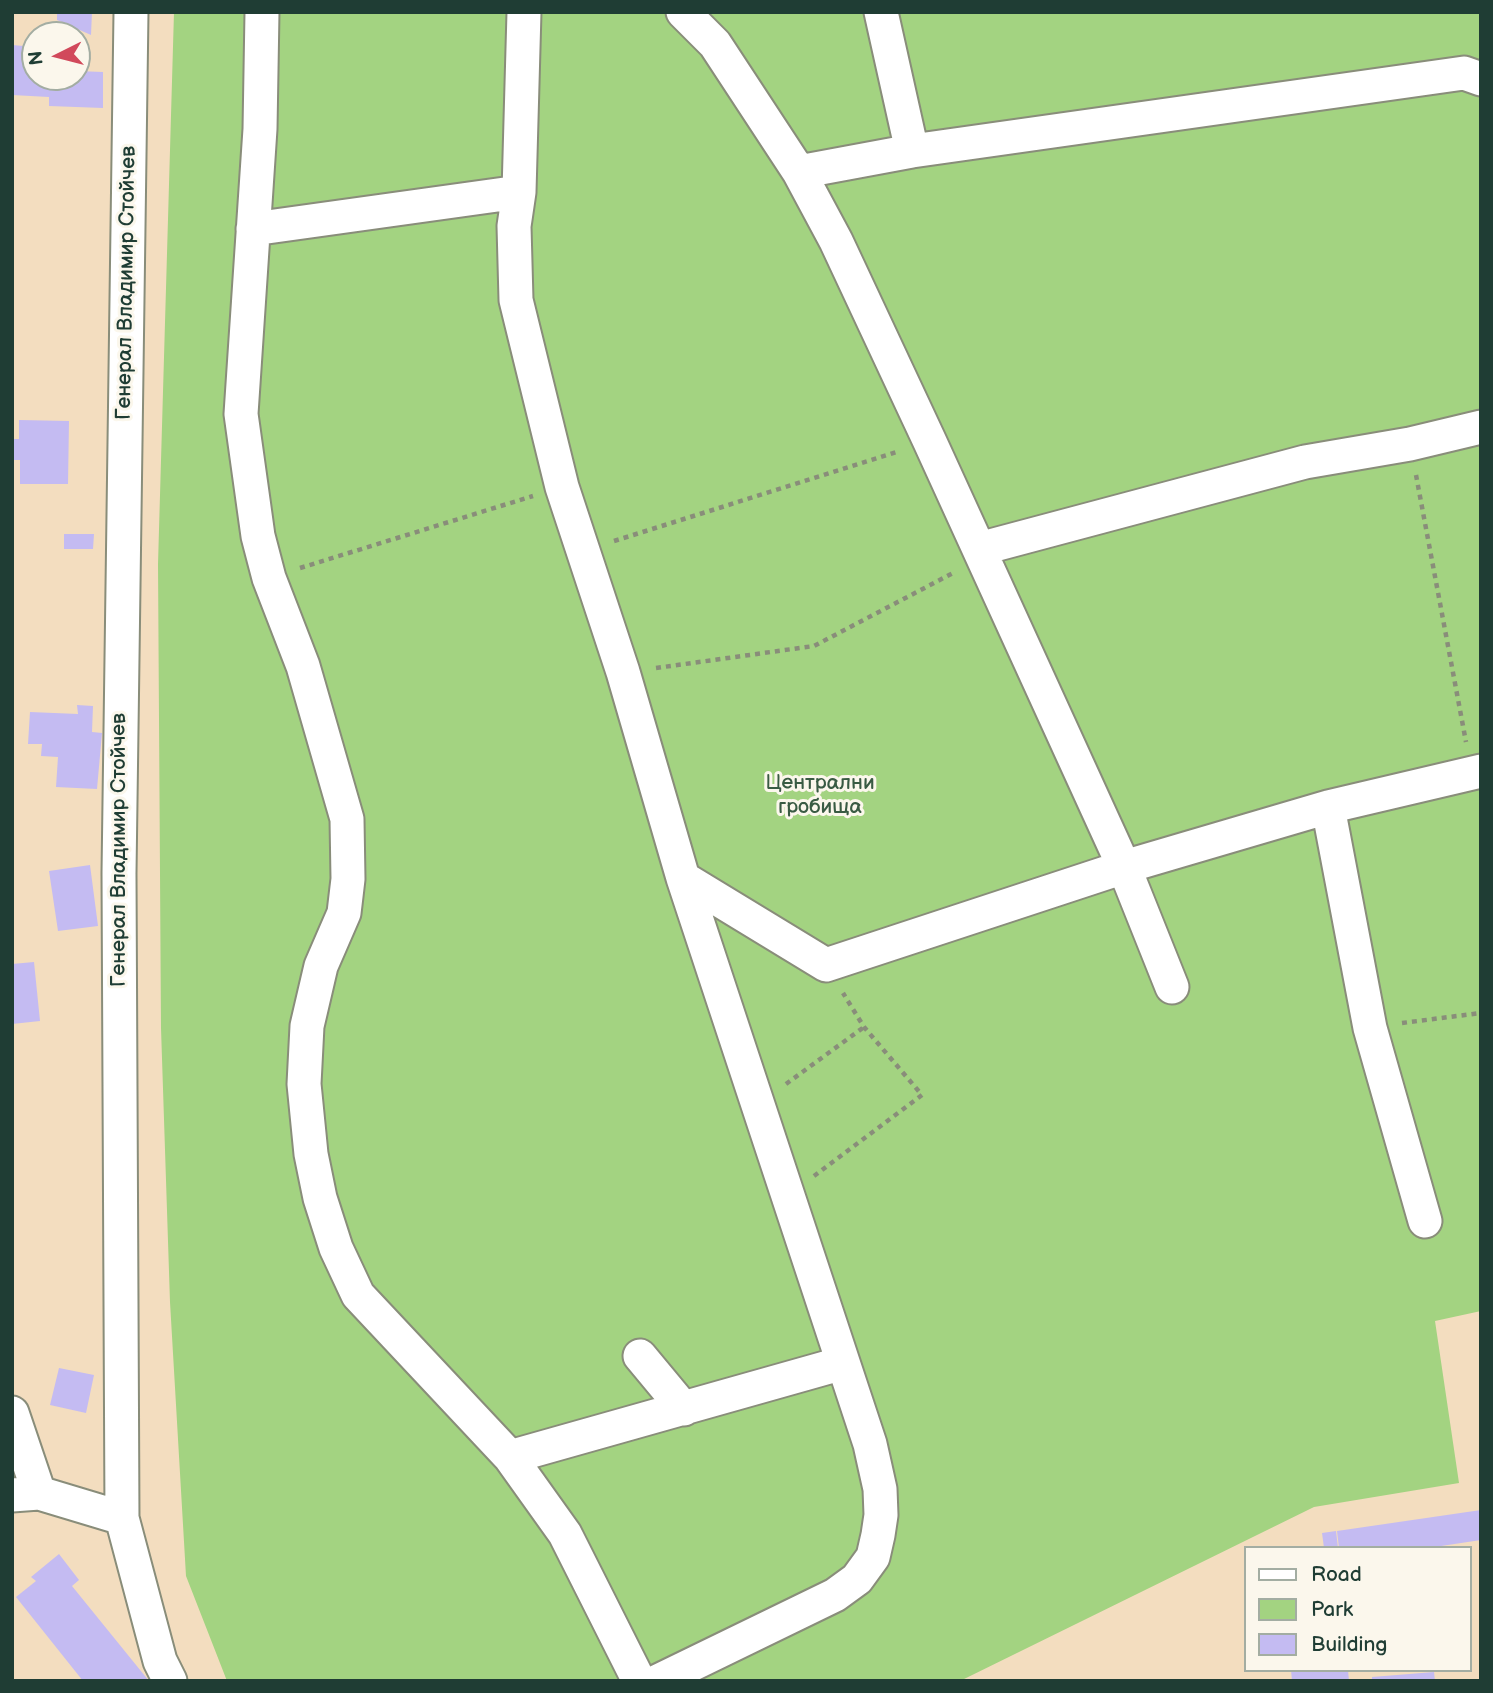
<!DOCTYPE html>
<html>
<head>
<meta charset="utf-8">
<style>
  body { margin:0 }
  #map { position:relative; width:1493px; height:1693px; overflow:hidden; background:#f3ddbf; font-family:"Balsamiq Sans",sans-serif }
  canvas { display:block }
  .frame { position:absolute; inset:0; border:14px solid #1f3d34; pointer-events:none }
  .legend { position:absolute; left:1244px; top:1546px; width:228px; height:126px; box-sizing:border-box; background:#fbf7ec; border:2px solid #a3ada2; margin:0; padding:9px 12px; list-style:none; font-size:21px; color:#1f3d34 }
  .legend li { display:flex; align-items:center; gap:14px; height:35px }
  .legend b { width:35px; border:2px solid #a3ada2 }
  .north { position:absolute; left:21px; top:21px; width:70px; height:70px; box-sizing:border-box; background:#fbf7ec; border:2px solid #a3ada2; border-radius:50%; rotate:264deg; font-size:19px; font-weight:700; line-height:28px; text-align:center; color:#1f3d34 }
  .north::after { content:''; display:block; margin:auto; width:24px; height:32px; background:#d1495b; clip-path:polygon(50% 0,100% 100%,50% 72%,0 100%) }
</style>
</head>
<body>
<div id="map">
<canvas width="1493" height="1693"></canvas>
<div class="frame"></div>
<ul class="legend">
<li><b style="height:9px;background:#fff"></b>Road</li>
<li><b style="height:19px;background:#a3d381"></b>Park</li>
<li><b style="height:19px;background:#c4bbf2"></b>Building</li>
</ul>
<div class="north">N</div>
</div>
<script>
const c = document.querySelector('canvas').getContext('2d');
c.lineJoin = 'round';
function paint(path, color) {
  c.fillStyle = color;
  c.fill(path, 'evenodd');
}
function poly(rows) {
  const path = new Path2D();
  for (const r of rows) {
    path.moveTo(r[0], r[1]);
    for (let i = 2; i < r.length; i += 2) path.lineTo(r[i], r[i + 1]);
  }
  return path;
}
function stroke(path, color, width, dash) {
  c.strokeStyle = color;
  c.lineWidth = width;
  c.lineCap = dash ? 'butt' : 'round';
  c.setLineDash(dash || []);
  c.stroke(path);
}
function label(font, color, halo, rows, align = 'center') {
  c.font = font + ' "Balsamiq Sans",sans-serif';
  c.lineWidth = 6;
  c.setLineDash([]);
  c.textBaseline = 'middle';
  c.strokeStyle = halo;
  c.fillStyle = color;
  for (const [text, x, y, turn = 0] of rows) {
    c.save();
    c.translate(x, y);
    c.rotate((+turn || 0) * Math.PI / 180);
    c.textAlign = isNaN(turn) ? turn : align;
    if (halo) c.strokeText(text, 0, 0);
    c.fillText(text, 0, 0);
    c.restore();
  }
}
paint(poly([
  [174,12,1481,12,1481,1311,1435,1321,1459,1483,1314,1507,960,1681,227,1681,186,1576,170,1302,161,1028,158,564]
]), '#a3d381');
paint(poly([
  [57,12,92,12,91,35,57,20],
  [12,45,35,47,35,77,77,77,77,71,103,72,103,108,49,106,49,97,12,95],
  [19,420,69,421,68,484,20,484,20,460,12,460,12,439,19,439],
  [64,534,94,534,93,549,64,549],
  [77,705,93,706,92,732,102,733,97,789,56,787,58,757,41,756,42,744,28,744,30,712,78,714],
  [90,865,98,926,58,931,49,871],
  [34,962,40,1021,12,1024,12,964],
  [59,1368,94,1375,86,1413,50,1405],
  [1481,1510,1481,1540,1428,1548,1339,1548,1337,1531],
  [1336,1531,1338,1548,1324,1548,1322,1533],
  [59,1554,79,1580,72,1586,149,1681,108,1681,107,1679,104,1681,83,1681,16,1597,36,1581,31,1577],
  [1291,1670,1348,1670,1349,1681,1292,1681],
  [1434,1672,1435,1681,1372,1681,1372,1677]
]), '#c4bbf2');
const minor = poly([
  [131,12,119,873,122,1518,160,1661,170,1681],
  [262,12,260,129,241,414,258,536,269,578,303,666,347,819,348,879,344,913,321,966,307,1026,304,1084,311,1154,320,1198,336,1248,358,1295,510,1457,565,1534,639,1681],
  [524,12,519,192,514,226,516,300,562,487,623,672,683,878,870,1444,880,1489,881,1515,878,1535,873,1557,857,1579,835,1595,658,1681],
  [683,12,715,44,799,172,836,241,930,442,1124,867,1172,987],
  [881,12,912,151],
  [799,172,912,151,1464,73,1481,79],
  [253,229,519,192],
  [979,549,1305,462,1410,444,1481,427],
  [1328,807,1370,1028,1425,1221],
  [683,878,826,965,1124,867,1328,807,1481,771],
  [640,1356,684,1409],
  [12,1413,39,1493],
  [510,1457,843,1363],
  [12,1495,39,1493,122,1518]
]);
stroke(minor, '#898d7a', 37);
stroke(poly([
  [1416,475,1466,742],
  [614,541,900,451],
  [300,568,533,496],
  [656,668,814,646,953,573],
  [1402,1023,1481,1013],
  [786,1084,864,1027],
  [814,1176,922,1095,864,1027,843,993]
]), '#898d7a', 4.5, [5, 5]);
stroke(minor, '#fff', 33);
label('21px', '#1f3d34', '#fbf7ec', [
  ["Генерал Владимир Стойчев",127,283,-89],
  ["Генерал Владимир Стойчев",120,850,-90]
]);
label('21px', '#395b43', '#fbf7ec', [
  ["Централни",820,784],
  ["гробища",820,808]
]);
</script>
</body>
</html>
